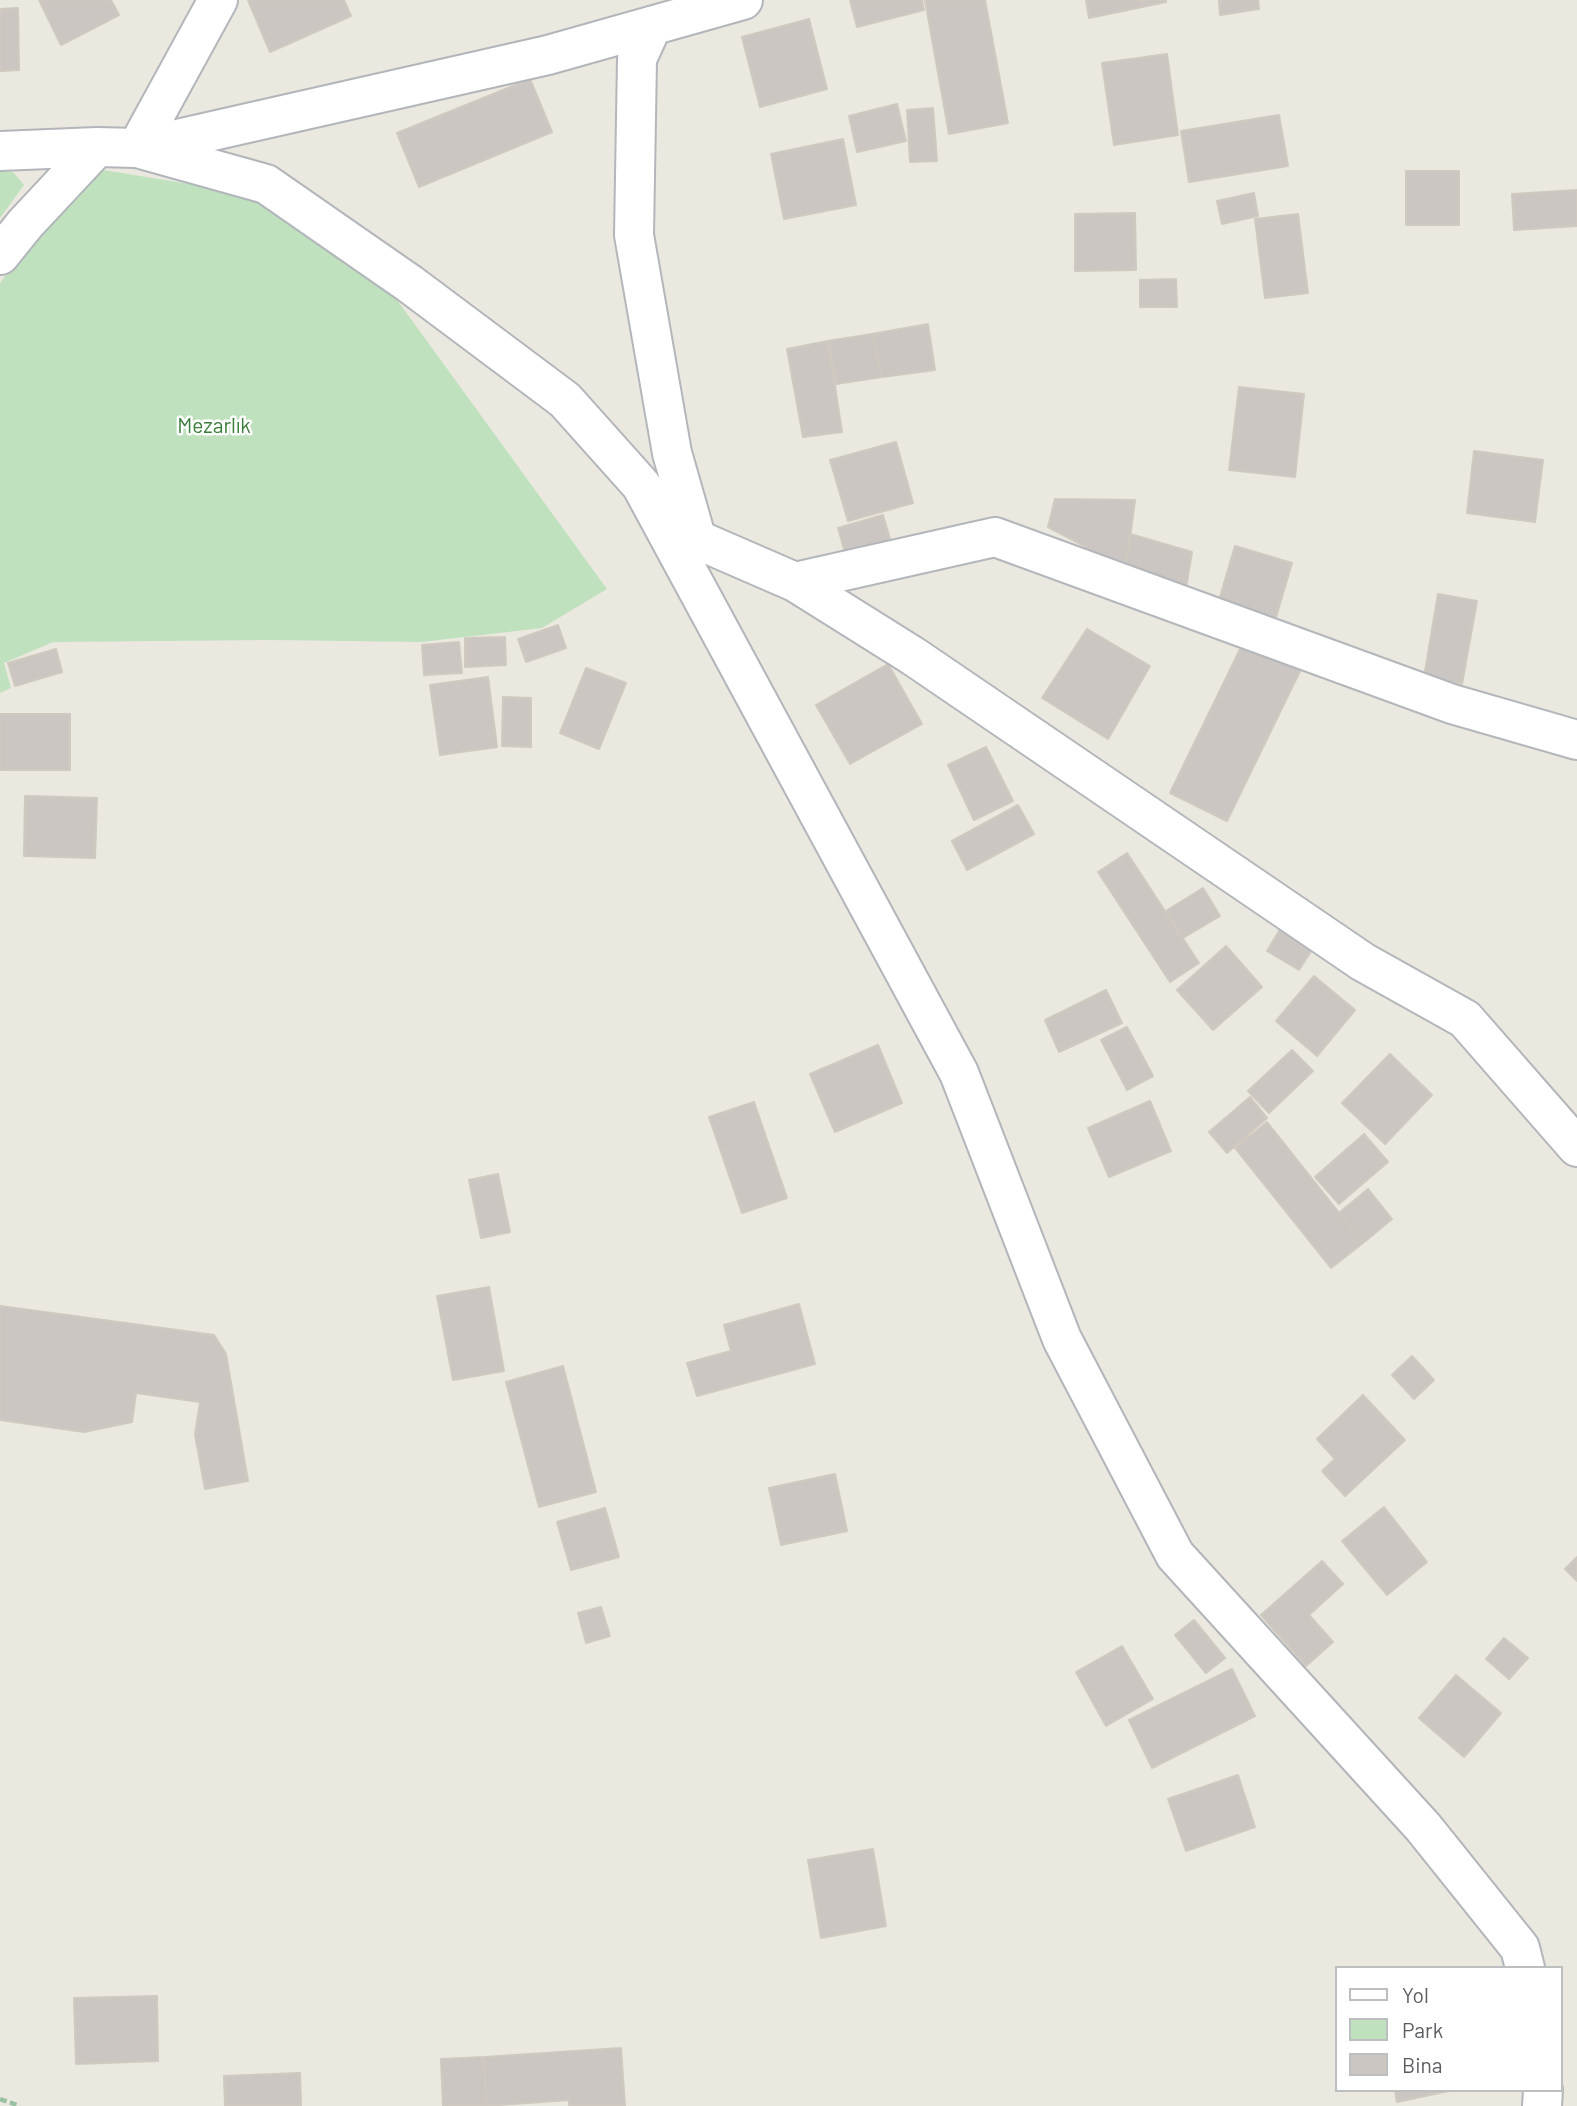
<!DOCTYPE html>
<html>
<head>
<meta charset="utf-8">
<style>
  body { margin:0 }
  #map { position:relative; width:1577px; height:2106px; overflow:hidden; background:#ebe8e0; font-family:Barlow,sans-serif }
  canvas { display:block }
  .legend { position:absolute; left:1335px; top:1966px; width:228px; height:126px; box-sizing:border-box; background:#fff; border:2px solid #bdbebf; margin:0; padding:9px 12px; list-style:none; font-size:21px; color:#595c60 }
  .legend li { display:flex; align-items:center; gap:14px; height:35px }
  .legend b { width:35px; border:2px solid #bdbebf }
</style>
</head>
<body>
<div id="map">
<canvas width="1577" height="2106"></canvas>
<ul class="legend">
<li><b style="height:9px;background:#fff"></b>Yol</li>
<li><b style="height:19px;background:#bfe1be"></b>Park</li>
<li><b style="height:19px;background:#cbc6c2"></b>Bina</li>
</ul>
</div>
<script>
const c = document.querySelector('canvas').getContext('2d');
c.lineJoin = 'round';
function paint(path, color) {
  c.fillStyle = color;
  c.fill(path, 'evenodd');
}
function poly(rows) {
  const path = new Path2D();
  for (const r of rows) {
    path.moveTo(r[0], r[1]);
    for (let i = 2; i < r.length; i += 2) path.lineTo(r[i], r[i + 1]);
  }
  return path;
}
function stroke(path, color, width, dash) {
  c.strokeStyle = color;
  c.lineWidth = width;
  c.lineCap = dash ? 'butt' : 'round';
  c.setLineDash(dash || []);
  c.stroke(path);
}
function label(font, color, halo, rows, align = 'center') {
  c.font = font + ' Barlow,sans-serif';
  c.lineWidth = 5;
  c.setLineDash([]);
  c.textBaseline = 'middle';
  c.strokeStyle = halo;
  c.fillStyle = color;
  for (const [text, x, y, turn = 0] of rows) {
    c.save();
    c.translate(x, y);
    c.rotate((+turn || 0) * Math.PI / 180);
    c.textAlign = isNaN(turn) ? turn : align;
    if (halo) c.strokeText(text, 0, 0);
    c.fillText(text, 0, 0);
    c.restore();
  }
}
paint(poly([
  [103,170,239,192,349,254,392,293,607,589,542,628,421,642,272,640,53,642,4,663,11,688,0,693,0,283,34,236],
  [0,172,13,172,24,185,0,218]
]), '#bfe1be');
const building = poly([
  [39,0,111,0,119,15,61,45,39,0],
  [248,0,344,0,351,16,270,52,248,0],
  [850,0,922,0,924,10,857,27,850,0],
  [925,0,985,0,1008,123,949,134,925,0],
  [1086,0,1166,0,1166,2,1089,18,1086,0],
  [1219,0,1258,0,1259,9,1220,15,1219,0],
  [18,8,19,70,0,71,0,9,18,8],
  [809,19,827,89,760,107,742,37,809,19],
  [1167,54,1178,135,1114,145,1102,63,1167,54],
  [530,79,552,132,419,187,397,133,530,79],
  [897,104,906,141,857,152,849,116,897,104],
  [933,108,937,161,910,162,907,110,933,108],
  [1279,115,1288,166,1189,182,1181,131,1279,115],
  [843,139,856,205,784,219,771,154,843,139],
  [1406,171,1459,171,1459,225,1406,225,1406,171],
  [1577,190,1577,226,1514,230,1512,194,1577,190],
  [1254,193,1258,216,1222,224,1217,201,1254,193],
  [1135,213,1136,270,1075,271,1075,214,1135,213],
  [1298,214,1308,293,1265,298,1255,219,1298,214],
  [1176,279,1177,307,1140,307,1140,280,1176,279],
  [928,324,935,370,882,377,872,334,928,324],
  [872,334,882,377,836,384,828,341,872,334],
  [828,341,842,432,803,437,787,349,828,341],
  [1239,387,1304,394,1295,477,1229,470,1239,387],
  [896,442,913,503,848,521,830,460,896,442],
  [1474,451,1543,460,1535,522,1467,513,1474,451],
  [1055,499,1135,500,1126,568,1048,527,1055,499],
  [883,515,893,549,848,563,838,528,883,515],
  [1130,534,1192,552,1186,588,1126,568,1130,534],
  [1235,546,1292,563,1274,624,1217,607,1235,546],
  [1438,594,1477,601,1462,684,1424,677,1438,594],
  [558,625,566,648,526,662,518,639,558,625],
  [1087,629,1150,666,1108,739,1042,698,1087,629],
  [505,637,506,665,465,667,465,638,505,637],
  [1245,639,1302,667,1227,821,1170,793,1245,639],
  [459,642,462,673,424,675,422,645,459,642],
  [56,649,62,672,15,686,8,663,56,649],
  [888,664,922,724,850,764,816,705,888,664],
  [586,668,626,683,599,749,560,733,586,668],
  [488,677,497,747,440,755,430,685,488,677],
  [503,697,531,698,531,747,502,746,503,697],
  [0,714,70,714,70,770,0,770,0,714],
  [986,747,1013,801,974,820,948,765,986,747],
  [25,796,97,798,95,858,24,856,25,796],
  [1018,805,1034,834,967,870,952,841,1018,805],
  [1127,853,1199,963,1170,982,1098,872,1127,853],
  [1203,888,1220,916,1183,938,1166,911,1203,888],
  [1281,928,1313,948,1299,970,1267,951,1281,928],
  [1226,946,1262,987,1213,1030,1177,990,1226,946],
  [1314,976,1355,1010,1317,1056,1276,1021,1314,976],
  [1106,990,1122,1023,1059,1052,1045,1020,1106,990],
  [1127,1027,1153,1076,1127,1090,1101,1040,1127,1027],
  [878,1045,902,1103,835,1132,810,1074,878,1045],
  [1292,1050,1313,1071,1269,1113,1248,1091,1292,1050],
  [1390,1054,1432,1095,1385,1144,1342,1103,1390,1054],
  [1250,1097,1267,1118,1227,1153,1209,1132,1250,1097],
  [1150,1101,1171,1151,1109,1177,1088,1128,1150,1101],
  [754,1102,787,1198,742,1213,709,1117,754,1102],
  [1267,1122,1363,1243,1331,1268,1235,1148,1267,1122],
  [1364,1134,1388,1162,1339,1204,1315,1177,1364,1134],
  [498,1174,510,1232,481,1238,469,1180,498,1174],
  [1368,1189,1392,1219,1363,1243,1339,1213,1368,1189],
  [489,1287,504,1371,453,1380,437,1296,489,1287],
  [799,1304,815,1364,697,1396,687,1363,731,1351,724,1325,799,1304],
  [0,1306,214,1335,226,1354,248,1481,205,1489,195,1435,200,1402,136,1393,132,1422,84,1432,0,1420,0,1306],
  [1412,1356,1434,1380,1414,1399,1392,1375,1412,1356],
  [563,1366,596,1492,539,1507,506,1382,563,1366],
  [1363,1395,1405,1440,1345,1496,1322,1471,1335,1459,1317,1439,1363,1395],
  [835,1474,847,1531,781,1545,769,1488,835,1474],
  [1384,1507,1427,1562,1387,1595,1342,1541,1384,1507],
  [605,1508,619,1557,571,1570,557,1522,605,1508],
  [1577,1557,1577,1581,1565,1569,1577,1557],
  [1322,1561,1343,1584,1309,1615,1333,1642,1306,1666,1261,1615,1322,1561],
  [601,1607,610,1636,586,1643,578,1613,601,1607],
  [1194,1620,1225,1658,1206,1673,1175,1635,1194,1620],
  [1504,1638,1528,1658,1509,1679,1486,1659,1504,1638],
  [1122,1646,1153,1699,1106,1726,1076,1672,1122,1646],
  [1232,1669,1255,1716,1152,1768,1129,1720,1232,1669],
  [1456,1675,1501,1713,1464,1757,1419,1718,1456,1675],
  [1238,1775,1255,1827,1186,1851,1168,1799,1238,1775],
  [873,1849,886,1926,821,1938,808,1860,873,1849],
  [157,1996,158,2061,76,2064,74,1998,157,1996],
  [621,2048,625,2106,569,2106,569,2100,486,2106,484,2057,621,2048],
  [484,2057,486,2106,443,2106,441,2059,484,2057],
  [300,2073,301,2106,225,2106,224,2076,300,2073],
  [1395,2090,1453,2090,1397,2102,1395,2090]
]);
paint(building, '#cbc6c2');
stroke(building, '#cfc9bf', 2);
const street = poly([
  [652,26,637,59,634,235,672,453,696,537],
  [137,148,218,0],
  [650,494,696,539,795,582,913,656,1363,962,1465,1019,1577,1147],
  [795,582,995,537,1452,704,1577,740]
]);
const secondary = poly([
  [142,147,548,55,743,0],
  [0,151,97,147],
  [0,255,25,224,97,147,137,148,266,184,410,284,565,400,641,485,959,1073,1062,1339,1175,1555,1423,1827,1520,1948,1525,1968],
  [1542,2106,1543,2090]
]);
stroke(street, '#b3b6ba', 42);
stroke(secondary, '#b2b5ba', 42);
stroke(poly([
  [0,2099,20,2106]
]), '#98c1a2', 4.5, [7, 3.5]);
stroke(street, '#fff', 38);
stroke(secondary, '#fff', 38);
label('21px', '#3a7e3a', '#fff', [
  ["Mezarlık",214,426]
]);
</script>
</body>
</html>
